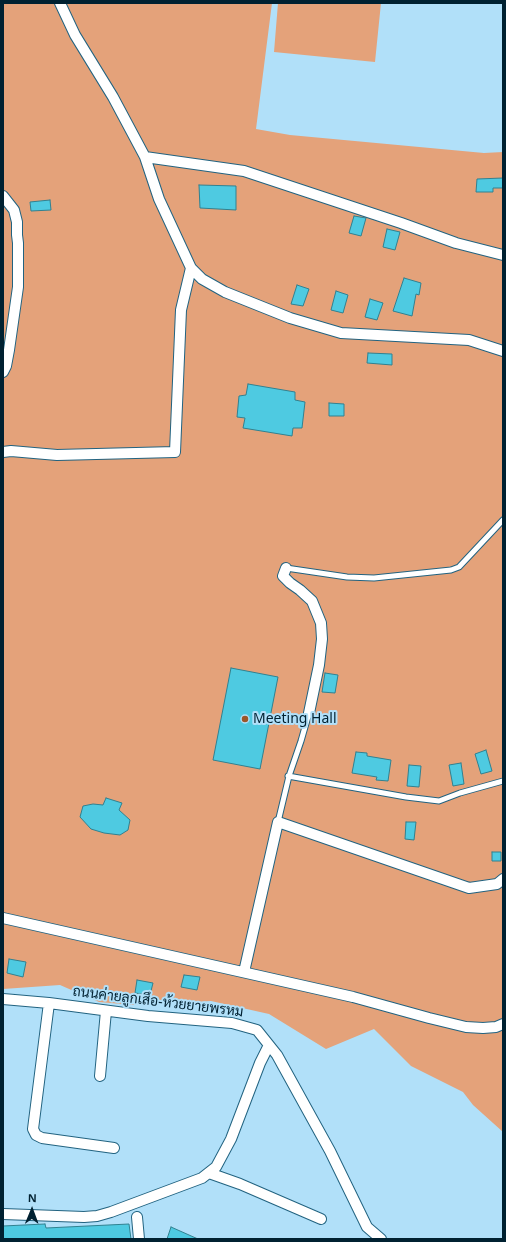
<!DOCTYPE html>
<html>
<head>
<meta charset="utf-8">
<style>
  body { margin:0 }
  #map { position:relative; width:506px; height:1242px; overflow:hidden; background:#b1e0f9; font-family:"Noto Sans",sans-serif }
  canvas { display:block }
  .frame { position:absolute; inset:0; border:4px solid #002131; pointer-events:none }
  .north { position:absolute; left:12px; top:1190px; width:40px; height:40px; -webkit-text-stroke:3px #b1e0f9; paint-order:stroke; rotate:1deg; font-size:11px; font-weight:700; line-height:16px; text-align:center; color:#002131 }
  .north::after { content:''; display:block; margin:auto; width:14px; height:18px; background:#002131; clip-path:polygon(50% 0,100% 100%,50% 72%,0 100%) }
</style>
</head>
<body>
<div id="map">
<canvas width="506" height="1242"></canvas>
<div class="frame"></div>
<div class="north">N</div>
</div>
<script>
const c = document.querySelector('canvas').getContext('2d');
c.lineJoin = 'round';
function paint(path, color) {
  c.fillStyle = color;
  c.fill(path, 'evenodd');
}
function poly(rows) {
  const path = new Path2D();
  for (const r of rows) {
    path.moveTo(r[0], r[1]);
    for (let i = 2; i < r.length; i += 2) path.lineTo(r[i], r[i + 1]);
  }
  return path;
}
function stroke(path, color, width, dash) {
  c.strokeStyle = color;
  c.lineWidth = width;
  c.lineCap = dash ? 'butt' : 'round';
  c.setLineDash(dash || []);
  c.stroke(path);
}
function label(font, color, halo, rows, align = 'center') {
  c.font = font + ' "Noto Sans",Sarabun,sans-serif';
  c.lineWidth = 4;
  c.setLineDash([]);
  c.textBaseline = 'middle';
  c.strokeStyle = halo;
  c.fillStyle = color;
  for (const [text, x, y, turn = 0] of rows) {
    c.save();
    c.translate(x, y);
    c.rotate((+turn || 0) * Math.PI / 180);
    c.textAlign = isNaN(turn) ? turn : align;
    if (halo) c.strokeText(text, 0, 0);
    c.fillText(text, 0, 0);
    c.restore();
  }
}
paint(poly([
  [3,3,272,3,256,129,290,135,484,153,503,152,503,1132,473,1105,463,1092,411,1066,374,1029,326,1049,269,1014,211,1001,134,1005,99,1002,60,985,3,989],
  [278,3,381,3,375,62,274,52]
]), '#e4a27a');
const building = poly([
  [503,178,503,188,493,188,493,192,476,192,477,179,503,178],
  [199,185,236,186,236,210,200,208,199,185],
  [50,200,51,210,31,211,30,202,50,200],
  [354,216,366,218,361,236,349,233,354,216],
  [387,229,400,232,395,250,383,247,387,229],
  [404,278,421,283,419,295,416,294,412,316,393,311,404,278],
  [297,285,309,289,303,306,291,304,297,285],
  [336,291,348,295,343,313,331,310,336,291],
  [370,299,383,303,377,320,365,317,370,299],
  [368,353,392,354,392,365,367,363,368,353],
  [248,384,295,392,295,400,305,402,302,428,293,428,292,436,243,428,245,418,237,417,239,396,246,395,248,384],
  [329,403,344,404,344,416,329,416,329,403],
  [231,668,278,677,260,769,213,760,231,668],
  [325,673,338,675,335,693,322,692,325,673],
  [486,750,492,771,481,774,475,754,486,750],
  [356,752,367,753,367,756,391,760,388,781,376,780,377,777,352,773,356,752],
  [461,763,464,784,453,786,449,765,461,763],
  [409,765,421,766,419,787,407,786,409,765],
  [106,798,122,803,119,810,130,820,128,830,120,835,104,833,91,829,80,817,83,806,93,804,103,805,106,798],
  [406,822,416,822,414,840,405,839,406,822],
  [492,852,501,852,501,861,492,861,492,852],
  [9,959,26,962,23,977,7,973,9,959],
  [184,975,200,977,197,990,181,987,184,975],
  [137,980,153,983,150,995,135,993,137,980],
  [45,1224,46,1228,129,1224,131,1239,3,1239,3,1226,45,1224],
  [171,1227,198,1239,167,1239,171,1227]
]);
paint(building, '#4ecae1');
stroke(building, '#318190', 1);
const service = poly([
  [286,568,347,577,374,578,451,570,459,567,503,520],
  [288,776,406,797,439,801,460,793,503,781],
  [278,822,289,776,301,741,309,713]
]);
const minor = poly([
  [60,3,75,35,113,97,145,157,159,199,191,268,202,279,225,292,290,318,341,333,469,340,503,351],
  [145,157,244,171,401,223,456,243,503,255],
  [3,196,14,210,17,222,17,235,18,243,18,287,9,350,6,366,3,372],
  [3,452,11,451,57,455,175,452,181,310,191,268],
  [286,568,283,576,290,583,300,590,312,601,321,623,322,639,319,665,309,713],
  [3,918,353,997,429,1018,466,1027,483,1028,496,1027,503,1024],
  [244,972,278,822,469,888,497,884,503,879],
  [3,999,49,1003,148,1016,232,1023,257,1030,277,1055,330,1151,367,1227,381,1239],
  [49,1003,33,1129,36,1135,42,1138,114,1148],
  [100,1076,106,1011],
  [209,1173,240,1184,321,1219],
  [3,1214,84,1217,97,1216,111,1212,202,1178,216,1167,231,1139,260,1063,269,1045],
  [137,1217,139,1239]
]);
stroke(service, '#226380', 7);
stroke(minor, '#226380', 12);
stroke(service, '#fff', 5);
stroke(minor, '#fff', 10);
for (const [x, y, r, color] of [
  [245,719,4,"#9b5729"]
]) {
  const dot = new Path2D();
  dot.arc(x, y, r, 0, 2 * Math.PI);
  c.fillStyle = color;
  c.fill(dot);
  stroke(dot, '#b1e0f9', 1.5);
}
label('14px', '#002131', '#b1e0f9', [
  ["Meeting Hall",253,719]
], 'left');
label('14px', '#002131', '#b1e0f9', [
  ["ถนนค่ายลูกเสึอ-ห้วยยายพรหม",158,1002,7]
]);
</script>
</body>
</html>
